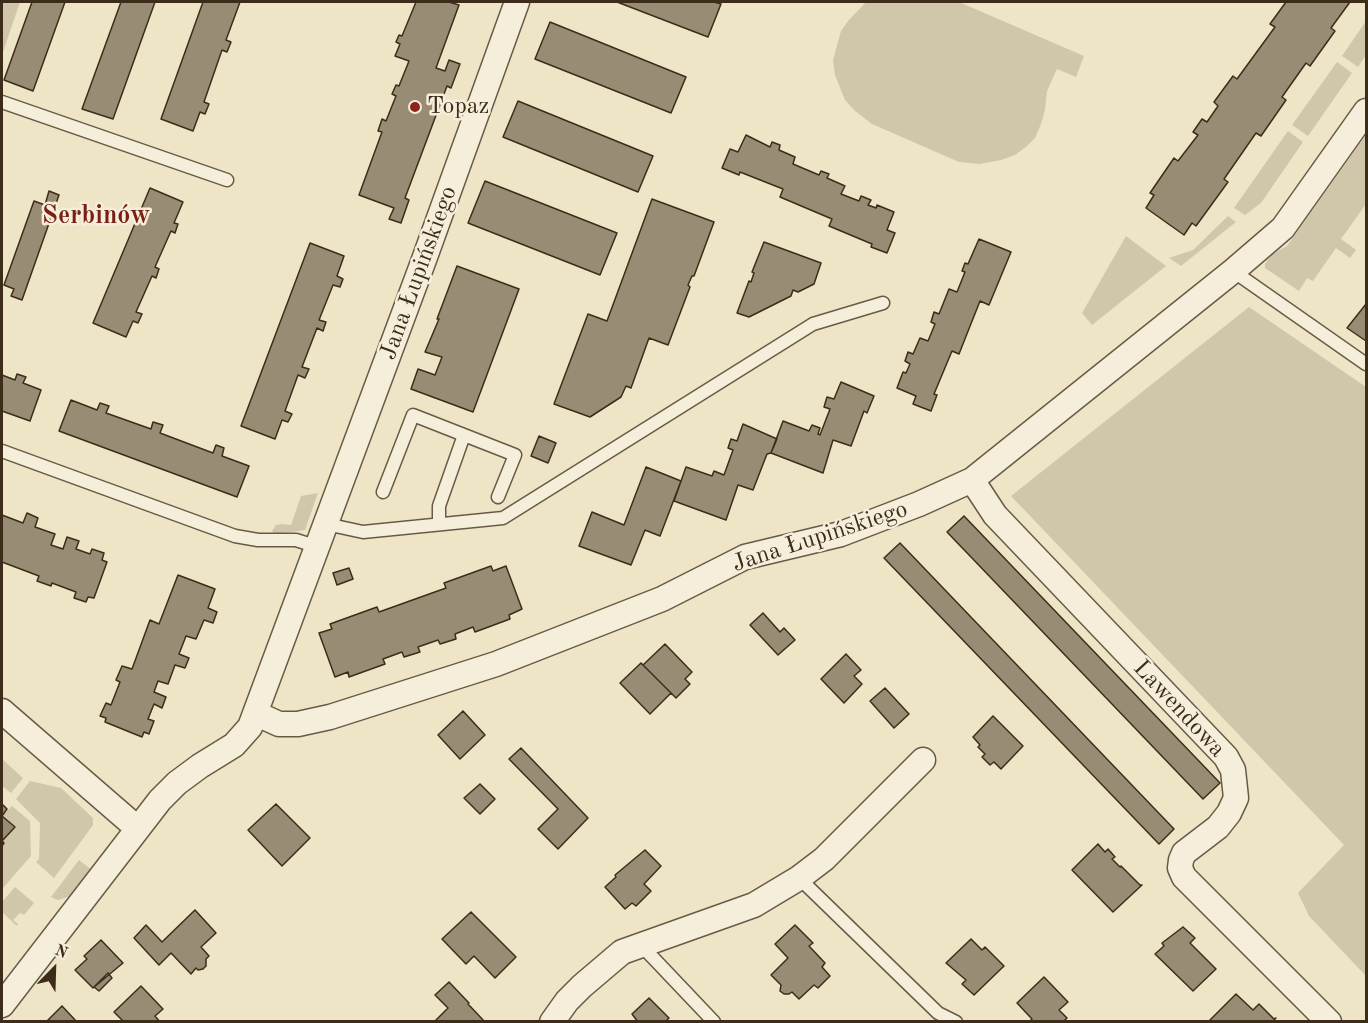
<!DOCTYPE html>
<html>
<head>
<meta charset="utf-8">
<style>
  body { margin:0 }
  #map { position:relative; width:1368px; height:1023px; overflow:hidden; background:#eee5c7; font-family:"Old Standard TT",serif }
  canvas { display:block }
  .frame { position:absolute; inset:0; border:3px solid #3d2c1a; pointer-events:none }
  .north { position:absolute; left:24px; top:939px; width:60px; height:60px; -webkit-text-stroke:4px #f4eedb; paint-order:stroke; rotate:23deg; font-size:16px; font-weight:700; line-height:24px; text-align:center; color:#3d2c1a }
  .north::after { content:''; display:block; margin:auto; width:21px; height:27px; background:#3d2c1a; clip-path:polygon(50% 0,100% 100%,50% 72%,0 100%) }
</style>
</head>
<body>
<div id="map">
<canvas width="1368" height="1023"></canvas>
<div class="frame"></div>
<div class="north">N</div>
</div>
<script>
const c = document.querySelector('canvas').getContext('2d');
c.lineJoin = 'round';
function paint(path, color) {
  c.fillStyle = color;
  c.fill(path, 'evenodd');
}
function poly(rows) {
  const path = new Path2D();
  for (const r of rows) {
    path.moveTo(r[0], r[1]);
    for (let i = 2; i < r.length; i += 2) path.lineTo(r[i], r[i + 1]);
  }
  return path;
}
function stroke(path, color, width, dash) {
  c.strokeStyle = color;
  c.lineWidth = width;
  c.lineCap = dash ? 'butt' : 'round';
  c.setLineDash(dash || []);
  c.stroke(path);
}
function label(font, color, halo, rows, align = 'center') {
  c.font = font + ' "Old Standard TT",serif';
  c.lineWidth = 5;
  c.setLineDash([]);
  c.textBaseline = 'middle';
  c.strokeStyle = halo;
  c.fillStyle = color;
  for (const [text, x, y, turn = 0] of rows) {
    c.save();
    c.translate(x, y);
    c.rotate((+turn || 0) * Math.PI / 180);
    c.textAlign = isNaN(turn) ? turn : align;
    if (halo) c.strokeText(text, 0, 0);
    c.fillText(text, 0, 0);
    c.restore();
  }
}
paint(poly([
  [2,2,20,2,2,55],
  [866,2,959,2,1084,56,1076,77,1057,69,1047,91,1045,110,1041,124,1035,138,1027,146,1015,155,1001,160,979,164,959,162,872,124,855,111,845,100,835,75,833,60,841,31,848,21],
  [1366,21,1366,55,1358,67,1342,56],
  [1337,62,1352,73,1308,136,1292,125],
  [1288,131,1303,142,1261,203,1245,215,1234,208],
  [1366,135,1366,204,1341,239,1356,250,1350,258,1336,248,1313,281,1307,278,1299,291,1265,268,1265,264,1271,255,1287,246],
  [1228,216,1236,222,1181,266,1169,258,1193,250],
  [1126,236,1166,266,1092,325,1082,313],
  [1249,307,1366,387,1366,976,1309,916,1298,893,1344,845,1011,496],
  [318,493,305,530,275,534,272,531,276,525,281,524,291,525,301,496],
  [2,759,23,778,11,793,2,786],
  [30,781,61,788,93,818,93,825,54,878,36,862,39,859,40,823,16,799],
  [12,806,30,821,31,856,2,889,2,846,4,843,2,841,15,827,2,816],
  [79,860,92,870,71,896,58,900,51,897],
  [15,887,34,903,24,915,20,913,13,920,18,924,17,926,2,912,2,902]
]), '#d0c6aa');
const building = poly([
  [32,2,65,2,33,91,4,80,32,2],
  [121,2,155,2,113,119,82,109,121,2],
  [203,2,240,2,226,40,231,42,227,52,222,50,204,102,209,104,205,114,200,112,193,131,161,119,203,2],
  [416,2,449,2,459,5,436,68,445,71,449,60,460,64,451,88,447,86,405,198,409,200,401,223,389,219,394,208,359,195,382,132,378,131,382,119,386,121,396,96,392,94,396,85,399,86,409,61,395,56,400,44,396,42,399,35,402,36,416,2],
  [617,2,714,2,721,4,708,37,617,2],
  [1286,2,1350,2,1331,28,1335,31,1310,66,1306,63,1282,97,1286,100,1261,136,1256,133,1224,179,1228,182,1196,226,1192,223,1184,235,1146,208,1154,195,1150,193,1174,158,1178,161,1198,135,1193,132,1202,119,1207,122,1218,106,1214,102,1233,76,1237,79,1275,27,1270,24,1286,2],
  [550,22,686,77,671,113,535,59,550,22],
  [518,101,653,156,638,192,503,137,518,101],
  [746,135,770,147,772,142,780,145,779,150,795,157,793,164,819,175,821,171,829,174,827,178,845,186,841,194,859,201,861,196,871,200,868,205,876,208,877,205,894,212,887,230,895,233,887,253,871,247,872,244,829,226,832,219,780,197,783,189,740,172,739,175,722,168,730,149,738,152,746,135],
  [485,181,617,233,600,275,468,223,485,181],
  [150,188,183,202,174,223,178,224,175,233,171,231,155,267,159,269,156,278,152,276,136,312,142,314,138,323,133,321,126,337,93,323,150,188],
  [49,191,59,195,22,300,11,296,14,289,4,285,34,201,45,205,49,191],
  [652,199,714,222,694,276,692,276,688,285,690,287,668,345,649,338,631,388,626,386,621,397,590,417,554,404,588,314,607,321,652,199],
  [979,239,1011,252,989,305,980,301,959,354,952,351,934,394,937,395,931,411,913,404,916,396,897,388,903,372,906,373,910,364,905,361,908,352,913,354,920,338,928,341,935,324,931,322,934,312,939,314,949,289,957,292,965,272,962,271,965,263,968,264,979,239],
  [764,242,821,263,814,284,798,292,793,290,791,296,749,317,737,313,749,281,751,282,754,273,752,272,764,242],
  [310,243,344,256,337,276,343,279,340,287,333,285,319,320,326,322,323,331,317,328,302,367,309,369,305,378,298,375,285,411,292,414,288,422,282,420,275,439,241,426,310,243],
  [457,266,519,289,473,412,411,389,418,369,435,375,442,357,425,352,439,319,437,319,457,266],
  [1366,304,1366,341,1347,328,1366,304],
  [17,374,26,377,23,383,41,390,30,421,2,411,2,375,15,380,17,374],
  [841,382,874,396,867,413,864,411,851,446,833,440,823,473,771,453,783,421,809,431,812,425,820,428,818,434,820,435,830,409,824,407,827,397,834,399,841,382],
  [71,400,97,410,100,403,109,406,106,413,151,429,153,422,163,425,160,433,213,453,216,445,224,448,222,456,249,466,237,497,59,431,71,400],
  [743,424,777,439,771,453,767,454,753,490,738,485,726,520,674,501,686,467,712,476,714,471,724,475,733,450,728,448,731,439,737,441,743,424],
  [539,436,556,443,548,463,531,456,539,436],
  [646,467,681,481,660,536,645,530,631,565,579,546,592,512,624,525,646,467],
  [27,513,38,518,35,527,55,534,51,545,63,549,67,537,79,541,76,549,90,554,92,549,104,553,102,560,107,562,94,598,88,597,86,602,74,598,76,592,52,583,51,586,37,581,39,576,2,562,2,515,23,523,27,513],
  [964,516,1220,783,1203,799,947,532,964,516],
  [900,543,1174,829,1159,844,884,558,900,543],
  [491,566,493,571,506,566,522,609,509,615,510,619,475,632,473,627,455,634,456,639,440,644,438,640,418,647,420,652,404,657,402,652,383,659,385,664,349,677,348,672,335,677,319,633,332,629,330,624,377,607,379,612,446,588,444,583,491,566],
  [349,568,353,579,337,585,333,573,349,568],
  [178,575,215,589,208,608,217,612,213,623,204,620,196,639,186,636,179,654,189,658,185,668,175,665,168,684,158,681,154,692,166,697,162,708,154,704,148,719,154,721,149,734,144,732,142,737,105,722,106,718,100,716,106,703,111,705,120,682,116,680,122,666,132,669,150,620,159,624,178,575],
  [763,613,780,632,784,628,795,640,778,655,750,625,763,613],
  [665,644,692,672,685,679,690,684,676,698,643,665,665,644],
  [846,654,861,670,854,676,862,684,844,703,821,679,846,654],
  [641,663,671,693,650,714,620,683,641,663],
  [885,688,909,714,894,728,870,701,885,688],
  [463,711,485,735,460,759,438,735,463,711],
  [993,716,1023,746,1001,769,994,762,990,765,982,757,985,754,978,747,980,745,973,737,993,716],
  [521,748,588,818,558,849,538,829,558,809,509,759,521,748],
  [480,784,495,799,480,814,464,798,480,784],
  [2,804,7,809,2,816,15,827,2,841,4,843,2,846,2,804],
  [276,804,310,838,282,866,248,830,276,804],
  [1098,844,1105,852,1108,849,1115,857,1112,859,1120,867,1121,866,1140,885,1142,885,1113,912,1072,870,1098,844],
  [645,850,661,866,644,884,651,891,636,906,632,903,625,909,605,887,616,877,615,875,645,850],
  [195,910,216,933,201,947,209,956,206,959,206,966,203,969,198,970,196,968,191,974,171,953,159,965,134,938,146,925,162,942,195,910],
  [471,912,516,957,495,978,474,956,466,964,442,939,471,912],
  [795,925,813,943,809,946,825,963,822,967,830,976,818,988,814,985,799,999,792,992,789,994,784,994,780,991,781,985,771,975,788,958,775,944,795,925],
  [1183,927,1195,938,1190,943,1216,969,1193,991,1155,954,1164,946,1162,943,1183,927],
  [971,939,982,950,985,947,1004,966,974,995,962,984,966,980,946,963,971,939],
  [101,940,123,963,93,988,75,970,87,959,84,956,101,940],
  [108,973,112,978,99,991,94,987,108,973],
  [1044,977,1068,1002,1059,1010,1067,1018,1063,1022,1029,1022,1032,1019,1017,1003,1044,977],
  [449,982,469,1003,468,1004,485,1022,435,1021,448,1008,435,995,449,982],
  [141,986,163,1009,155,1016,160,1022,124,1022,114,1012,141,986],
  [1236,994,1253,1010,1259,1004,1274,1019,1276,1018,1272,1022,1208,1022,1236,994],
  [649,998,669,1018,665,1022,638,1022,632,1014,649,998],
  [62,1006,77,1022,46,1022,62,1006]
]);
paint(building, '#998c74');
stroke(building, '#3d2c1a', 1.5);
const service = poly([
  [2,102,227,180],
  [1233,271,1366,364],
  [464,435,515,455,498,497],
  [2,451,235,536,258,540,296,540,318,547],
  [383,492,413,415,464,435,439,506,439,524],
  [326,524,363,532,503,518,813,324,883,303],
  [799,878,938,1013,956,1022],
  [640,944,714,1022]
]);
const minor = poly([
  [972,480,995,515,1226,757,1233,770,1236,798,1229,813,1218,827,1184,853,1181,860,1180,868,1184,877,1329,1022],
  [2,711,137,828],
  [257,714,279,724,298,724,330,717,496,664,662,599,745,557,841,534,919,504,972,480,1233,271,1283,228,1366,111],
  [2,1005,160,800,177,783,200,766,234,745,250,727,425,257,517,2],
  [552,1022,567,1001,582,986,622,952,754,905,799,878,824,859,923,760]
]);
stroke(service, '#695a45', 15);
stroke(minor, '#695a45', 27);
stroke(service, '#f4eedb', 12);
stroke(minor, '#f4eedb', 24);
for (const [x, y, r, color] of [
  [415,107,6,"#8f2418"]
]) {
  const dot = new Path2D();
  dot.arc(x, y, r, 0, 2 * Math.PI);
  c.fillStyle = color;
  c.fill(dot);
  stroke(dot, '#f4eedb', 2);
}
label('24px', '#3d2c1a', '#f4eedb', [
  ["Topaz",427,107]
], 'left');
label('24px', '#3d2c1a', '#f4eedb', [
  ["Jana Łupińskiego",419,273,-70],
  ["Jana Łupińskiego",820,537,-18],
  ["Lawendowa",1179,709,47]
]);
label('bold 26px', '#7a1f14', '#f4eedb', [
  ["Serbinów",96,216]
]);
</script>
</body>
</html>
